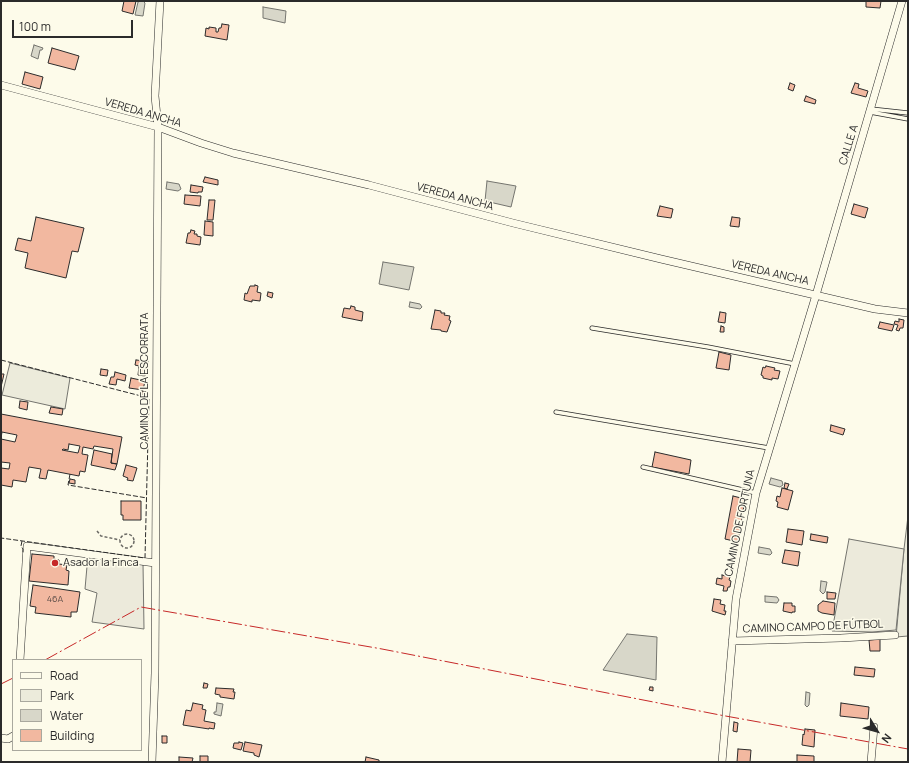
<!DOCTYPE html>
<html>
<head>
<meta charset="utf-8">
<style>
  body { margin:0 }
  #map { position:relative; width:909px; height:763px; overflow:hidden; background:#fdfbea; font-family:Manrope,sans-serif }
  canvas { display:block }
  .frame { position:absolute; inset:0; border:2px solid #2b2b2b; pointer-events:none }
  .legend { position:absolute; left:12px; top:659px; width:130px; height:92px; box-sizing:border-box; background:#fdfbea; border:1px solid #a9a89e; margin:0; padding:5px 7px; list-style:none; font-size:12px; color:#2b2b2b }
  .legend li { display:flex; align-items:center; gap:8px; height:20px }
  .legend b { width:20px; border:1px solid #a9a89e }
  .north { position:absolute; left:857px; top:711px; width:40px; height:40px; -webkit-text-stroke:3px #fdfbea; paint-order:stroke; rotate:127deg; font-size:11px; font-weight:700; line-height:16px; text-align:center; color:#2b2b2b }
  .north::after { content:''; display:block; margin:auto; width:14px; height:18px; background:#2b2b2b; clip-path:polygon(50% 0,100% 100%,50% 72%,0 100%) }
  .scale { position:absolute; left:12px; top:20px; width:121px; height:18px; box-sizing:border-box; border:2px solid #2b2b2b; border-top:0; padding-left:5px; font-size:12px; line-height:14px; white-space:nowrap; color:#2b2b2b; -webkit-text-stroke:3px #fdfbea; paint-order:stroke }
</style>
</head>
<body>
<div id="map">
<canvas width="909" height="763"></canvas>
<div class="frame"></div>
<ul class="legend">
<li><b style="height:5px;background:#fdfbea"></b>Road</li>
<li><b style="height:11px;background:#ecebdb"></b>Park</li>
<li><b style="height:11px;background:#d8d7c9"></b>Water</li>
<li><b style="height:11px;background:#f2b8a0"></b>Building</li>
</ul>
<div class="north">N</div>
<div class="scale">100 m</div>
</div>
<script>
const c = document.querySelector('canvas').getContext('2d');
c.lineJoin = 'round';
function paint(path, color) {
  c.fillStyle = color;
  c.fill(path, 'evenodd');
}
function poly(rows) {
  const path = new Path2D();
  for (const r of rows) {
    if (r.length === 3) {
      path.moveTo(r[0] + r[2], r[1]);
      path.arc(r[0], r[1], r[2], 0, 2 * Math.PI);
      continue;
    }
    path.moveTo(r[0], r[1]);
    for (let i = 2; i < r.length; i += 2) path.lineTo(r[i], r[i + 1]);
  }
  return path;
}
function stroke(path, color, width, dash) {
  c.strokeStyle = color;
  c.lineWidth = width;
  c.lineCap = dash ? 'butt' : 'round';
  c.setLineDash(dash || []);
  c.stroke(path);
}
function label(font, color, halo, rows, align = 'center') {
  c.font = font + ' Manrope,sans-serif';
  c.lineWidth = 3;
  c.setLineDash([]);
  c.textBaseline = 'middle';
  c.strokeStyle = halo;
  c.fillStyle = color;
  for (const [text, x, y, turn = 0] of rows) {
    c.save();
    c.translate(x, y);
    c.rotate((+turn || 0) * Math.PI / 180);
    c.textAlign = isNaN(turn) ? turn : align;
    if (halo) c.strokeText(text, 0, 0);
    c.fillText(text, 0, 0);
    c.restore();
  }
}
const green = poly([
  [10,363,70,378,65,409,2,395,10,363],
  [908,516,908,636,896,637,904,549,908,516]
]);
paint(green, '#ecebdb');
stroke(green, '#74746e', 1);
const parking = poly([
  [849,539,904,549,896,630,872,632,832,631,849,539],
  [88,555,143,563,144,629,92,622,97,593,85,589,88,555]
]);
paint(parking, '#eceadb');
stroke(parking, '#74746e', 1);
const water = poly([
  [140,1,143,1,145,3,143,16,135,15,138,2,140,1],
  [263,7,286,11,285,23,263,18,263,7],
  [34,45,43,48,42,50,40,50,38,59,31,56,34,45],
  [487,181,516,186,511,207,485,201,487,181],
  [167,182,179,184,181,189,178,191,166,189,167,182],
  [383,262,414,267,409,290,379,284,383,262],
  [410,302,420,304,422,307,420,309,409,307,410,302],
  [771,478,782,481,783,485,780,487,769,484,771,478],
  [759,547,770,549,772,553,770,555,758,553,759,547],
  [821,581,827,582,825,592,823,594,820,591,821,581],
  [765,596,777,597,779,600,777,603,765,602,765,596],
  [627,634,657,637,656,680,603,670,627,634],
  [806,692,810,693,809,705,807,707,805,705,806,692],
  [217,703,223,704,221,716,214,714,214,712,216,712,217,703]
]);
paint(water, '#d8d7c9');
stroke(water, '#74746e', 1);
const building = poly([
  [124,1,136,1,133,14,122,11,124,1],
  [866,1,881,1,880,8,866,7,866,1],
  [222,24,229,25,227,40,205,36,206,28,209,29,209,27,216,28,216,32,218,32,219,28,221,28,222,24],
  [52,48,79,56,75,70,48,63,52,48],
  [25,72,43,77,40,89,22,84,25,72],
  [790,83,795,85,793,91,788,89,790,83],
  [855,83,859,84,858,88,868,91,866,97,851,93,855,83],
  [806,96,816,100,815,104,804,101,806,96],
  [205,177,218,180,218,185,203,182,205,177],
  [191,185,203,187,202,192,198,192,198,193,190,192,191,185],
  [185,195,201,196,200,206,184,204,185,195],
  [209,200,215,200,213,220,207,220,209,200],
  [854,204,868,208,865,218,851,214,854,204],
  [660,206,673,209,671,218,657,216,660,206],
  [36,217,84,228,78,252,72,251,66,278,25,268,28,253,15,250,18,238,31,241,36,217],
  [732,217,740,218,739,227,730,226,732,217],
  [205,221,213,222,213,236,204,235,205,221],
  [191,230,195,231,194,234,197,234,197,236,201,237,200,245,186,243,188,233,190,233,191,230],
  [255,285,258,286,257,292,261,293,260,301,252,300,252,302,244,300,245,293,247,294,250,286,255,286,255,285],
  [268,292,273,293,272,298,267,296,268,292],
  [351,306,355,307,355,310,363,312,362,321,342,317,344,308,350,309,351,306],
  [435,310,441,311,441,313,445,313,444,315,450,316,449,320,451,321,447,332,441,331,441,330,431,329,435,310],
  [720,312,726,313,725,323,718,322,720,312],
  [899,319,904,320,903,328,900,328,899,331,896,330,898,325,894,324,895,321,899,322,899,319],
  [880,322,894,325,892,331,878,328,880,322],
  [721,326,724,327,724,332,720,332,721,326],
  [719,352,731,355,729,370,716,368,719,352],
  [136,360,148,361,145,376,138,375,139,366,135,365,136,360],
  [766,366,775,368,774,370,780,371,778,379,772,378,772,380,763,378,763,376,761,375,763,367,765,368,766,366],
  [101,369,108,370,107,376,100,375,101,369],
  [115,372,126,375,125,381,117,379,116,385,109,384,111,377,114,377,115,372],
  [1,374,4,374,1,387,1,374],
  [131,378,145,381,143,390,129,388,131,378],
  [142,391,147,392,146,396,142,395,142,391],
  [20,401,28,402,27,410,19,408,20,401],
  [51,407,63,409,62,415,49,413,51,407],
  [1,414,122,437,117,464,111,463,113,449,94,446,93,449,83,447,82,454,88,455,85,472,80,471,79,476,48,470,46,479,39,478,41,469,29,467,26,482,13,480,12,487,1,485,1,468,9,469,10,463,1,462,1,439,15,442,17,435,2,432,1,438,1,414],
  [69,444,80,446,78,453,62,450,63,449,68,450,69,444],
  [831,425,845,429,843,435,830,431,831,425],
  [94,450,112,454,111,463,117,464,115,470,91,465,94,450],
  [655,452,691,460,689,474,652,467,655,452],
  [126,465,137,468,133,481,127,480,128,478,123,476,126,465],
  [70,479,75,480,75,484,69,483,70,479],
  [785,483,789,484,787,489,784,488,785,483],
  [782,488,793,491,788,510,777,507,778,502,776,501,777,496,780,497,782,488],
  [733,496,745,499,738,542,725,539,733,496],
  [121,501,141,501,141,520,123,520,123,515,121,515,121,501],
  [788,529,804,531,802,545,786,542,788,529],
  [811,534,828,537,827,543,810,540,811,534],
  [785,550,800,552,798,566,782,563,785,550],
  [32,554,54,556,54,559,59,560,59,564,67,565,66,570,69,571,68,585,29,581,32,554],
  [722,575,730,577,729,580,731,581,730,587,728,587,727,591,723,591,724,586,716,584,717,578,722,579,722,575],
  [33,585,80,592,77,612,71,612,71,617,35,613,36,607,30,606,33,585],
  [827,592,836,593,835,599,827,599,827,592],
  [714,599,721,600,720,604,725,605,724,611,726,611,725,615,712,611,714,599],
  [823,601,835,603,834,615,822,613,818,611,818,605,823,601],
  [784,603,792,603,792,606,795,606,795,612,792,612,792,613,783,611,784,603],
  [880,639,880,651,870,651,869,640,880,639],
  [855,667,875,669,874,677,854,675,855,667],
  [204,683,208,684,207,688,203,688,204,683],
  [650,687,653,687,653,691,649,690,650,687],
  [216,688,234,689,233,692,235,692,234,699,220,697,220,695,215,694,216,688],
  [193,703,203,705,202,709,206,710,204,721,215,723,214,729,209,728,209,729,183,725,186,710,191,711,193,703],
  [841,703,869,707,868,719,840,716,841,703],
  [734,722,738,723,737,732,733,731,734,722],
  [805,729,815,730,814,747,802,745,803,734,804,735,805,729],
  [162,736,167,736,167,743,162,743,162,736],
  [239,742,243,743,241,750,233,748,234,743,239,743,239,742],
  [245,742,262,745,259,757,254,755,254,753,243,751,245,742],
  [738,749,751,750,750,762,737,762,738,749],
  [797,755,814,756,814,762,797,762,797,755],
  [200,756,208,756,208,762,200,762,200,756],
  [179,757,193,758,192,762,179,762,179,757],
  [366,757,379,760,379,762,365,762,366,757]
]);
paint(building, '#f2b8a0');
stroke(building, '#2b2b2b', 1);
const lane = poly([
  [871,109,908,113],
  [870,112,908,119],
  [592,328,708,347,795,364],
  [556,412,769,448],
  [643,467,756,493]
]);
const street = poly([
  [1,85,158,127,201,143,233,153,369,185,513,223,661,259,875,309,908,313],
  [732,641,841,638,895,635],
  [20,660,27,546,155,563],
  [1,738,8,739,13,736],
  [152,762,155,673,158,127,155,96,160,1],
  [722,762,736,599,756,493,816,295,902,1],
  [871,762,874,727]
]);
stroke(lane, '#2b2b2b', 5);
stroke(street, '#2b2b2b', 8);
stroke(poly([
  [97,531,101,536,120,540],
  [127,541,7]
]), '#6a6964', 1.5, [3, 2]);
stroke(lane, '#fdfbea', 3.5);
stroke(street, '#fdfbea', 7);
stroke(poly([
  [1,360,149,398,145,558,1,538],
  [70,474,68,485,147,498],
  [22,541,21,546,23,549,23,554]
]), '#2b2b2b', 1, [5, 2]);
stroke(poly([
  [45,660,141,607,382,649,720,715,908,749],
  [1,684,13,678]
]), '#c62828', 1, [14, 3, 2, 3]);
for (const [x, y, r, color] of [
  [55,563,4,"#c62828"]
]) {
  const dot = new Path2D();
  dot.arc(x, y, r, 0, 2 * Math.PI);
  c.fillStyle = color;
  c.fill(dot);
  stroke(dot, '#fdfbea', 1.5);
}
label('9px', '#5d4e48', null, [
  ["46A",55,599]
]);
label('11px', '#2b2b2b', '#fdfbea', [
  ["VEREDA ANCHA",143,113,16],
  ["CALLE A",849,145,-73],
  ["VEREDA ANCHA",455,197,15],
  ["VEREDA ANCHA",770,273,13],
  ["CAMINO DE LA ESCORRATA",145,381,-90],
  ["CAMINO DE FORTUNA",740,523,-78],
  ["CAMINO CAMPO DE FÚTBOL",813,627,-2]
]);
label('11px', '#2b2b2b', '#fdfbea', [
  ["Asador la Finca",63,563]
], 'left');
</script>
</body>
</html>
